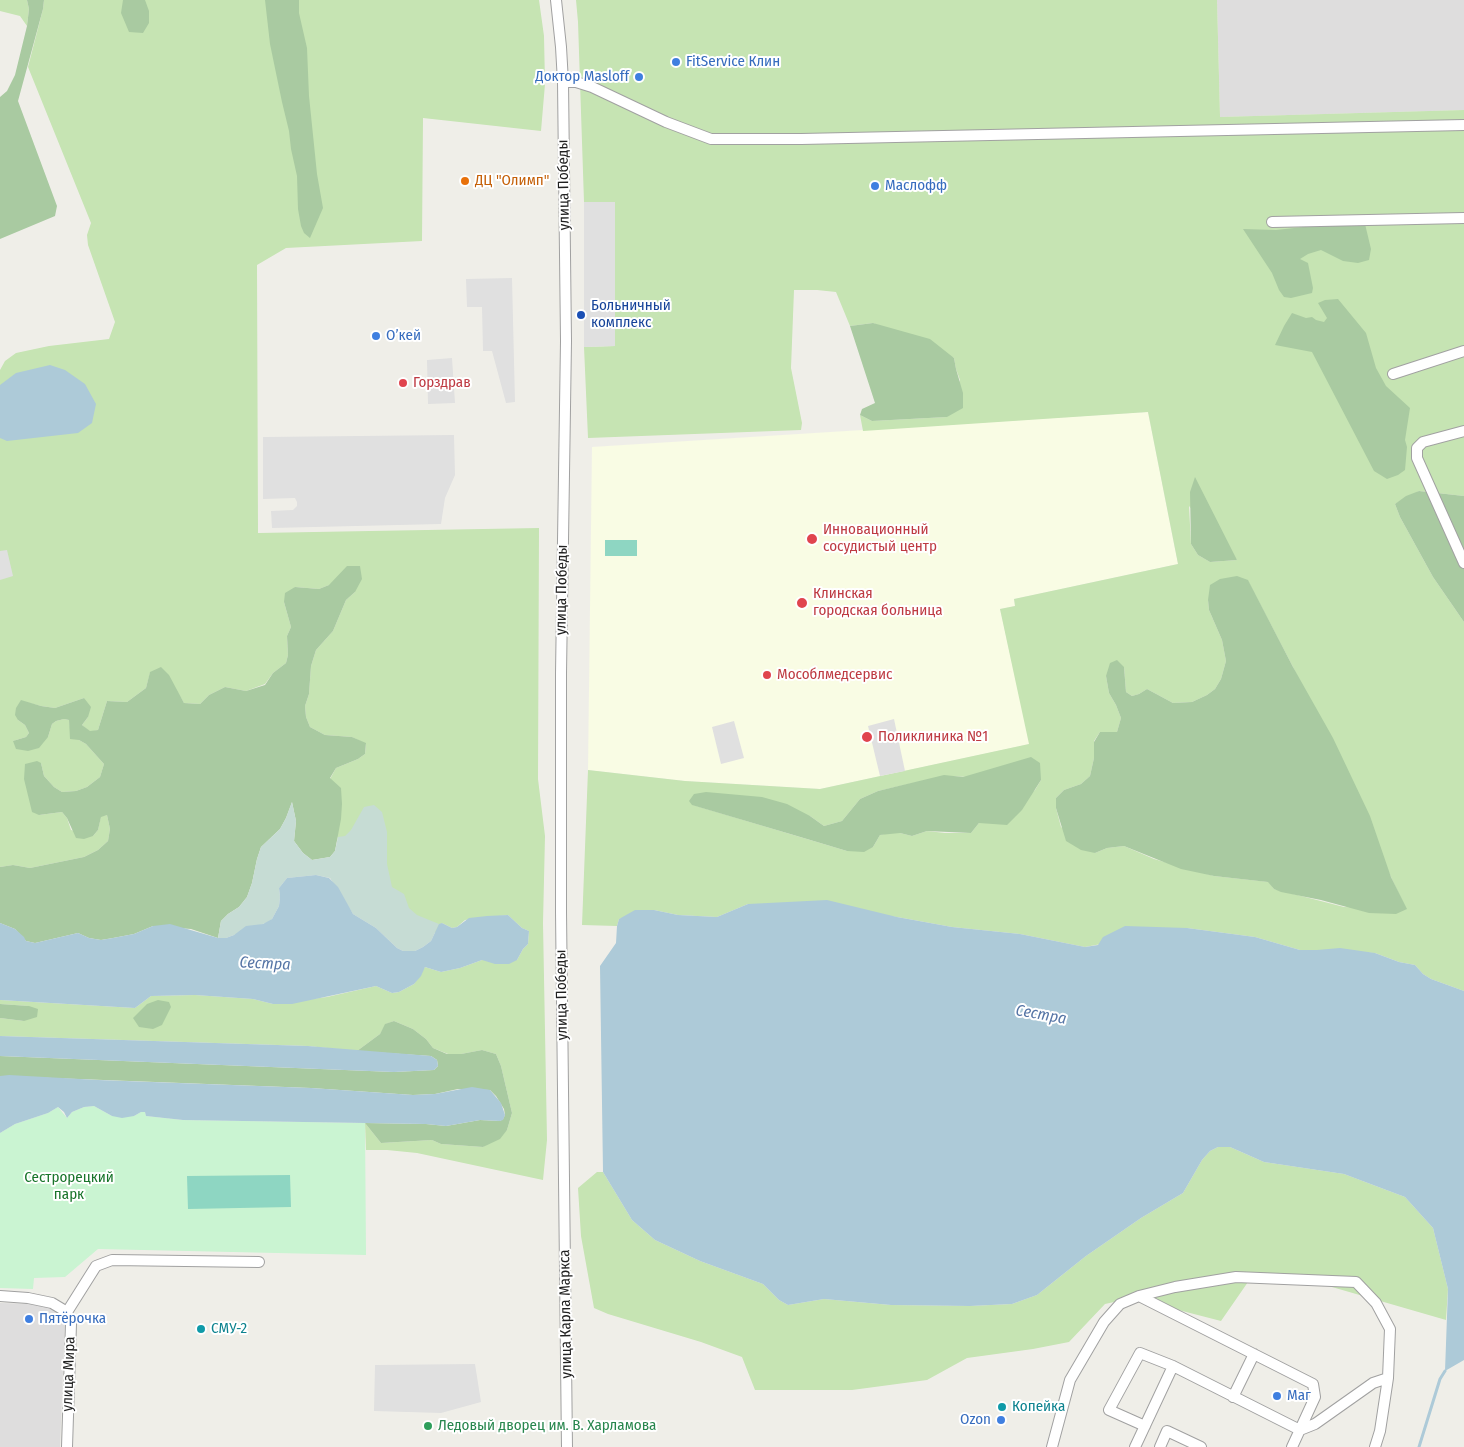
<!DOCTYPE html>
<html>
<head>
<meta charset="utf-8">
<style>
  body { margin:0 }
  canvas { display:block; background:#efeee8 }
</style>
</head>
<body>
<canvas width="1464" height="1447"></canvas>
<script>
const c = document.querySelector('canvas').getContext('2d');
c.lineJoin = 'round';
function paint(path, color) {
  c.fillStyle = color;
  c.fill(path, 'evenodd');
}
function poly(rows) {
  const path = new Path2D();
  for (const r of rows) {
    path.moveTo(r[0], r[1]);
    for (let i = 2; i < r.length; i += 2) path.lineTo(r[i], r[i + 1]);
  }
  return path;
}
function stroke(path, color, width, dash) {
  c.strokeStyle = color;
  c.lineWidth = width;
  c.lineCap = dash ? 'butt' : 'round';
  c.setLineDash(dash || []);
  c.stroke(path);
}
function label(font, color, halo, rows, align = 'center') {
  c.font = font + ' "Fira Sans Condensed",sans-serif';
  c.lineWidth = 4;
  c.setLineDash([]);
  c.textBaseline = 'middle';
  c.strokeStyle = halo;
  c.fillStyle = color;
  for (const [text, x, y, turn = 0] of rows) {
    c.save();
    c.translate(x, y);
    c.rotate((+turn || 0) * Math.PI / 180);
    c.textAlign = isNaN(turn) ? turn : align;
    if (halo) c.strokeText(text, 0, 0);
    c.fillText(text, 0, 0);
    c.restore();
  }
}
paint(poly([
  [1217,0,1464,0,1464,110,1220,117],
  [0,1303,35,1304,48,1307,59,1313,65,1321,60,1447,0,1447]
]), '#dedddd');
paint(poly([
  [1148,412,1178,564,1014,599,1015,606,1000,609,1030,744,820,789,685,781,588,770,592,447]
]), '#f9fce4');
paint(poly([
  [0,0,27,0,29,9,27,26,20,16,0,11],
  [44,0,539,0,544,36,545,84,541,131,423,118,422,241,286,248,257,265,258,533,539,528,538,779,545,836,543,923,547,1140,543,1180,417,1153,387,1150,366,1150,365,1123,381,1143,432,1140,441,1144,483,1147,507,1130,512,1113,501,1066,496,1054,482,1050,461,1054,448,1054,433,1048,426,1039,413,1029,394,1021,386,1024,380,1034,357,1051,308,1046,0,1036,0,1018,24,1021,29,1006,0,1004,0,1000,135,1008,151,996,195,995,253,999,273,1004,327,997,376,986,392,993,399,992,414,984,425,967,441,972,460,968,482,960,517,960,523,949,528,944,529,931,522,928,508,915,465,920,457,927,452,928,442,923,435,933,346,905,330,779,336,768,358,759,365,754,366,744,352,737,325,735,310,727,306,717,305,706,309,694,311,666,316,650,333,631,346,600,355,592,329,585,319,589,295,587,284,602,291,627,287,636,288,655,286,663,273,673,265,684,246,691,225,687,209,695,200,704,184,703,178,693,150,673,146,688,127,702,107,701,98,730,90,732,82,725,88,717,84,698,55,708,41,706,21,701,18,720,25,725,29,733,26,737,13,741,48,737,52,724,56,721,64,719,69,720,70,727,79,740,86,744,104,764,100,777,87,787,76,791,62,792,54,787,44,776,41,763,39,815,62,812,67,818,71,830,93,836,98,830,101,816,107,815,110,829,108,841,98,850,84,857,30,868,13,865,0,867,0,370,5,361,16,353,49,346,109,339,115,322,88,245,87,235,91,223,28,67,43,9],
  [576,0,1217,0,1220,117,1464,110,1464,496,1419,491,1395,504,1400,517,1433,577,1464,622,1464,991,1431,979,1423,974,1415,965,1399,962,1375,953,1300,950,1255,937,1187,928,1085,947,1020,934,952,927,897,917,748,904,717,917,678,915,654,910,619,919,617,926,582,925,588,770,685,781,820,789,1029,744,1000,609,1015,606,1014,599,1178,564,1148,412,863,431,860,415,872,421,947,417,960,380,956,369,954,358,873,323,850,326,836,292,817,290,794,290,791,368,802,423,801,430,588,438,584,347,615,346,615,202,584,202,578,22],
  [1189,506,1237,560,1210,562,1198,555,1191,544],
  [1248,581,1293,667,1406,909,1344,907,1274,889,1269,882,1214,876,1154,859,1124,846,1107,848,1095,853,1061,827,1056,808,1056,798,1064,790,1081,784,1090,776,1094,758,1094,741,1100,732,1117,732,1121,718,1116,705,1109,693,1106,676,1124,667,1126,692,1132,696,1139,694,1147,689,1173,703,1192,702,1207,695,1215,689,1221,679,1226,661,1222,640,1209,610,1208,600],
  [944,776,1041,780,1035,790,987,823,979,823,971,833,945,833,927,831,912,836,900,833,889,833,880,835,873,847,847,851,693,805,810,816,824,826,842,821,860,799,878,791],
  [1218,1147,1230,1147,1264,1162,1344,1174,1405,1197,1433,1228,1448,1289,1446,1320,1325,1285,1248,1282,1221,1321,1132,1298,1105,1304,1069,1342,1033,1349,967,1358,927,1380,852,1390,755,1390,742,1357,701,1342,608,1314,594,1308,581,1236,578,1188,597,1172,603,1172,632,1220,655,1240,700,1261,763,1284,779,1300,788,1305,824,1299,891,1305,970,1306,1012,1304,1037,1295,1086,1256,1141,1218,1183,1193,1202,1160,1210,1151]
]), '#c6e4b3');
paint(poly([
  [27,0,44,0,43,9,18,101,57,206,55,216,0,239,0,97,7,91,15,75,27,26,29,9],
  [123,0,145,0,149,11,149,23,143,33,129,32,121,13],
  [265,0,299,0,299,13,307,48,309,96,317,174,323,208,310,238,304,233,301,226,298,209,297,176,291,149,289,131,282,102,270,44],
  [1331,224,1365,224,1371,249,1369,260,1358,263,1343,261,1321,250,1308,254,1300,259,1308,263,1313,288,1312,293,1291,298,1284,297,1279,290,1272,273,1243,229,1276,230],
  [1338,299,1366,333,1376,368,1386,386,1410,408,1405,440,1407,447,1405,470,1398,475,1387,479,1374,471,1312,352,1275,345,1284,326,1292,313,1306,318,1312,317,1316,320,1324,322,1327,318,1318,303,1325,300],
  [873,323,930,339,954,358,956,369,963,393,963,408,947,417,872,421,860,415,862,409,875,403,850,326],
  [1195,477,1237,560,1210,562,1198,555,1191,544,1190,492],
  [1419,491,1464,496,1464,622,1433,577,1400,517,1395,504,1406,496],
  [347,566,360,566,362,579,355,592,346,600,333,631,316,650,311,666,309,694,305,706,306,717,310,727,325,735,352,737,366,743,365,754,358,759,336,768,330,778,341,788,342,804,341,819,335,851,330,857,312,860,303,853,294,841,296,821,292,802,286,818,280,829,261,847,257,859,252,883,247,897,239,907,228,914,221,921,218,938,191,929,153,926,134,934,113,938,101,940,89,938,78,933,35,943,26,941,15,929,0,923,0,867,13,865,30,868,84,857,98,850,108,841,110,829,107,815,101,817,98,830,93,836,84,839,76,838,67,818,62,812,39,815,32,812,24,779,25,764,37,761,41,763,44,776,54,787,62,792,76,791,87,787,100,777,104,764,86,744,79,740,70,739,69,720,64,719,56,721,52,724,48,737,39,748,28,751,16,749,13,741,26,737,29,733,25,725,18,720,15,715,16,708,21,700,41,706,55,708,84,698,91,707,88,717,82,725,90,731,98,730,107,701,127,702,146,688,150,672,161,667,169,675,184,703,200,704,209,695,225,687,246,691,265,685,273,673,286,663,288,655,287,636,291,627,284,602,285,593,295,587,319,589,329,585],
  [1237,576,1248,580,1293,667,1333,738,1370,816,1391,877,1407,909,1396,914,1369,913,1321,900,1281,892,1274,889,1268,882,1214,876,1181,869,1124,846,1107,848,1095,853,1081,850,1066,841,1056,808,1056,798,1064,790,1081,784,1090,776,1094,758,1094,742,1100,732,1117,732,1121,718,1116,705,1109,693,1106,676,1110,663,1117,660,1124,667,1126,692,1132,696,1139,694,1147,689,1173,703,1192,702,1207,695,1215,689,1221,679,1226,661,1222,640,1209,610,1208,600,1210,585,1220,579],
  [1031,757,1040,763,1041,780,1022,810,1007,825,979,823,971,833,927,831,912,836,900,833,880,835,873,847,864,852,847,851,797,836,692,805,689,801,694,794,706,792,762,797,787,804,810,816,824,826,842,821,860,799,878,791,944,775,963,777],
  [158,1000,169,1002,171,1007,162,1025,153,1029,139,1027,133,1018,147,1004],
  [0,1004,29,1006,38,1009,37,1017,24,1021,0,1018],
  [394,1021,413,1029,426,1039,433,1048,447,1054,461,1054,482,1050,496,1054,501,1066,512,1113,507,1130,500,1139,483,1147,441,1144,432,1140,381,1143,365,1123,426,1124,446,1126,480,1120,500,1121,503,1119,505,1115,504,1109,496,1096,490,1090,458,1089,435,1094,413,1095,311,1088,0,1076,0,1056,394,1072,434,1070,438,1066,437,1060,431,1056,357,1051,380,1034,385,1024]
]), '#a9caa1');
paint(poly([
  [292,802,296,821,294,841,303,853,312,860,330,857,335,851,338,837,345,836,351,830,364,807,374,805,382,812,387,832,387,864,392,887,404,894,409,908,417,915,439,924,431,941,423,947,415,951,403,951,397,948,376,928,353,914,330,878,316,875,287,878,279,888,280,897,279,906,272,919,268,922,226,938,218,938,221,921,228,914,239,907,247,897,252,883,257,859,261,847,280,829,286,818]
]), '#c6dcd4');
paint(poly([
  [94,1106,112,1116,134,1116,141,1112,145,1112,146,1116,183,1120,365,1123,366,1255,98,1249,65,1277,34,1278,33,1289,0,1288,0,1133,15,1124,48,1113,58,1107,67,1118,72,1112,84,1107]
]), '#caf4d2');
paint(poly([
  [605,540,637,540,637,556,605,556],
  [290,1175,291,1207,188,1209,187,1176]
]), '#8ed6c2');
paint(poly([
  [584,202,615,202,615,346,584,347],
  [512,278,515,402,506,403,492,351,483,351,482,307,467,307,466,279],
  [452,358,455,403,428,404,427,360],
  [454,435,455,475,445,498,441,524,272,528,271,511,293,510,297,506,297,502,295,498,263,499,263,437],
  [7,550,13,576,0,580,0,551],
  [894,719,905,771,880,776,868,726],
  [734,721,744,758,721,764,712,727],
  [475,1364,481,1402,441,1413,374,1411,375,1365]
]), '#e0e0e0');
paint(poly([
  [50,365,65,370,85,384,96,404,92,423,78,433,7,441,0,438,0,385,16,373],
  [316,875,329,878,338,887,353,914,376,928,397,948,403,951,415,951,423,947,431,941,439,924,442,923,452,928,457,927,469,918,487,916,508,915,522,928,529,931,528,944,523,949,517,960,509,964,495,964,482,960,460,968,441,972,425,967,421,976,414,984,399,992,392,993,376,986,292,1004,273,1004,253,999,195,995,151,996,135,1008,0,1000,0,923,15,929,24,937,26,941,35,943,78,933,89,938,101,940,113,938,134,934,153,926,170,924,218,938,226,938,234,935,246,926,263,924,272,919,279,906,280,897,279,888,287,878],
  [827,900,897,917,952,927,1020,934,1085,947,1098,945,1103,937,1125,926,1187,928,1255,937,1300,950,1317,950,1340,948,1375,953,1399,962,1415,965,1423,974,1431,979,1464,991,1464,1360,1445,1371,1448,1289,1433,1228,1405,1197,1344,1174,1264,1162,1230,1147,1218,1147,1210,1151,1202,1160,1183,1193,1141,1218,1086,1256,1037,1295,1012,1304,970,1306,891,1305,824,1299,788,1305,779,1300,763,1284,700,1261,655,1240,632,1220,603,1172,600,966,616,943,617,926,619,919,635,910,654,910,678,915,717,917,748,904],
  [0,1036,308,1046,431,1056,437,1060,438,1066,434,1070,394,1072,0,1056],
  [9,1075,98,1080,311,1088,413,1095,435,1094,472,1087,490,1090,501,1103,505,1115,503,1120,500,1121,480,1120,446,1126,426,1124,183,1120,146,1116,145,1112,141,1112,134,1116,122,1118,112,1116,94,1106,84,1107,72,1112,67,1118,64,1112,58,1107,48,1113,15,1124,0,1133,0,1076]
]), '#adcad8');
stroke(poly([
  [1419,1447,1440,1379,1445,1371]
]), '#adcad8', 3);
const minor = poly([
  [556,0,561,47,563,82,566,341,561,673,561,912,567,1447],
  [563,82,576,82,592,87,666,122,711,139,801,139,1464,125],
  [1272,222,1464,218],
  [1393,374,1464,351],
  [1464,431,1423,442,1417,448,1417,458,1464,563],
  [0,1296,28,1298,52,1303,67,1312,71,1324,67,1447],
  [1139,1296,1313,1384,1315,1397,1292,1447],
  [67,1312,96,1266,112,1260,259,1262],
  [1233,1397,1254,1354],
  [1145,1426,1109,1410,1140,1353,1173,1366,1300,1430,1315,1424,1373,1383,1388,1378],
  [1052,1447,1070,1380,1104,1322,1120,1304,1139,1296,1175,1287,1236,1277,1356,1282,1376,1303,1390,1329,1388,1378,1380,1431,1375,1447],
  [1135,1447,1173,1366],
  [1160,1447,1167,1431,1201,1447]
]);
stroke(minor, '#a1a1a1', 12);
stroke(minor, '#fff', 10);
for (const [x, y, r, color] of [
  [676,62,5,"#3f7fe0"],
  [639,77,5,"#3f7fe0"],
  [465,181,5,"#e8710a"],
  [875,186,5,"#3f7fe0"],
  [581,315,5,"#1a4fb4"],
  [376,336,5,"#3f7fe0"],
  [403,383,5,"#e0444e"],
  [812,539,6,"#e0444e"],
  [802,603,6,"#e0444e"],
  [767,675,5,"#e0444e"],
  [867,737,6,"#e0444e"],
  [29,1319,5,"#3f7fe0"],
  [201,1329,5,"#0f9aa8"],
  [1277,1396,5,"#3f7fe0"],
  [1002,1407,5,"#0f9aa8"],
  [1001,1420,5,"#3f7fe0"],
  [428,1426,5,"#2e9e5b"]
]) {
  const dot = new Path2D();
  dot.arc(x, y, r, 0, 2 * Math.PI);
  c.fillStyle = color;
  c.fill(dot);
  stroke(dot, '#fff', 2);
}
label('15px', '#366cbe', '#fff', [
  ["FitService Клин",686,62],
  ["Доктор Masloff",629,77,"right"],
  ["Маслофф",885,186],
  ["О’кей",386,336],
  ["Пятёрочка",39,1319],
  ["Маг",1287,1396],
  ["Ozon",991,1420,"right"]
], 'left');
label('15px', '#c56008', '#fff', [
  ["ДЦ \"Олимп\"",475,181]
], 'left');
label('15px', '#202020', '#fff', [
  ["улица Победы",564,185,-91],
  ["улица Победы",562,590,-89],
  ["улица Победы",562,995,-91],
  ["улица Карла Маркса",566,1314,-91],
  ["улица Мира",69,1374,-88]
]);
label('15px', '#164399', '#fff', [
  ["Больничный",591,306],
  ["комплекс",591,323]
], 'left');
label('15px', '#be3a42', '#fff', [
  ["Горздрав",413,383],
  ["Инновационный",823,530],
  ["сосудистый центр",823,547],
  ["Клинская",813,594],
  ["городская больница",813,611],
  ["Мособлмедсервис",777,675],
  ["Поликлиника №1",878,737]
], 'left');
label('15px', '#18742a', '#fff', [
  ["Сестрорецкий",69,1178],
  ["парк",69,1195]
]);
label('15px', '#0d838f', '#fff', [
  ["СМУ-2",211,1329],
  ["Копейка",1012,1407]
], 'left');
label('15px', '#27864d', '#fff', [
  ["Ледовый дворец им. В. Харламова",438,1426]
], 'left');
label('italic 16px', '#5675a6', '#fff', [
  ["Сестра",265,964,3],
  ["Сестра",1041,1015,10]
]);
</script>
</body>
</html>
